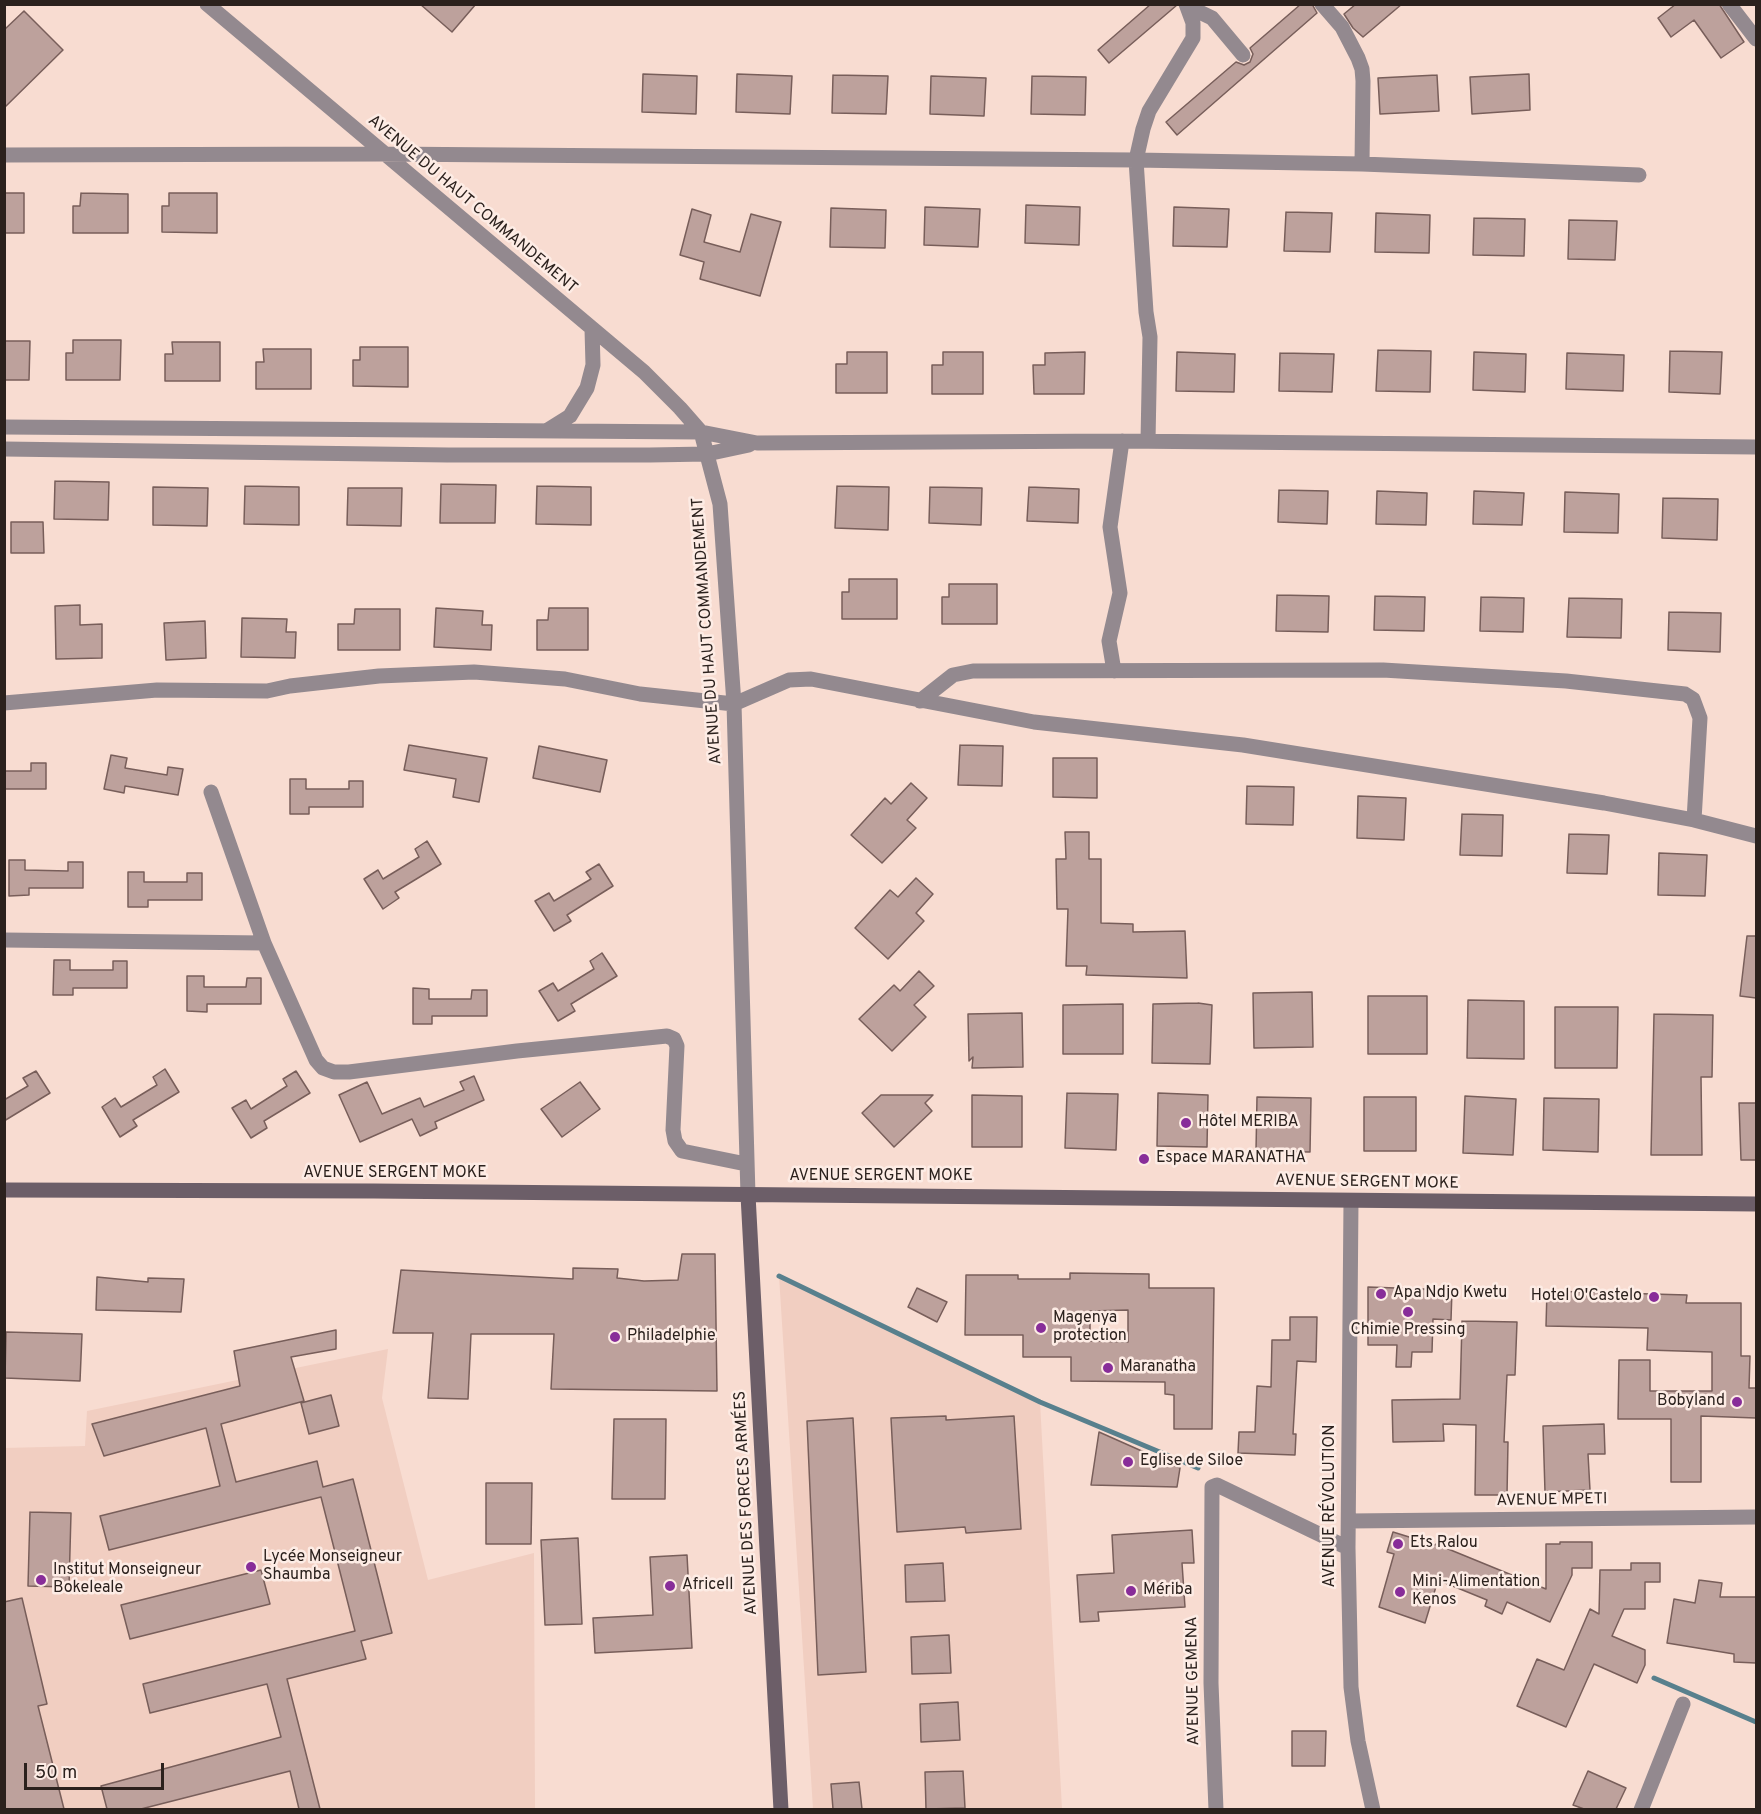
<!DOCTYPE html>
<html>
<head>
<meta charset="utf-8">
<style>
  body { margin:0 }
  #map { position:relative; width:1761px; height:1814px; overflow:hidden; background:#f8dcd1; font-family:Overpass,sans-serif }
  canvas { display:block }
  .frame { position:absolute; inset:0; border:6px solid #2b211d; pointer-events:none }
  .scale { position:absolute; left:24px; top:1763px; width:140px; height:27px; box-sizing:border-box; border:3px solid #2b211d; border-top:0; padding-left:8px; font-size:18px; line-height:21px; white-space:nowrap; color:#2b211d; -webkit-text-stroke:4px #fdece5; paint-order:stroke }
</style>
</head>
<body>
<div id="map">
<canvas width="1761" height="1814"></canvas>
<div class="frame"></div>
<div class="scale">50 m</div>
</div>
<script>
const c = document.querySelector('canvas').getContext('2d');
c.lineJoin = 'round';
function paint(path, color) {
  c.fillStyle = color;
  c.fill(path, 'evenodd');
}
function poly(rows) {
  const path = new Path2D();
  for (const r of rows) {
    path.moveTo(r[0], r[1]);
    for (let i = 2; i < r.length; i += 2) path.lineTo(r[i], r[i + 1]);
  }
  return path;
}
function stroke(path, color, width, dash) {
  c.strokeStyle = color;
  c.lineWidth = width;
  c.lineCap = dash ? 'butt' : 'round';
  c.setLineDash(dash || []);
  c.stroke(path);
}
function label(font, color, halo, rows, align = 'center') {
  c.font = font + ' Overpass,sans-serif';
  c.lineWidth = 5;
  c.setLineDash([]);
  c.textBaseline = 'middle';
  c.strokeStyle = halo;
  c.fillStyle = color;
  for (const [text, x, y, turn = 0] of rows) {
    c.save();
    c.translate(x, y);
    c.rotate((+turn || 0) * Math.PI / 180);
    c.textAlign = isNaN(turn) ? turn : align;
    if (halo) c.strokeText(text, 0, 0);
    c.fillText(text, 0, 0);
    c.restore();
  }
}
paint(poly([
  [779,1276,1040,1402,1062,1809,813,1809],
  [388,1349,382,1398,428,1580,534,1553,535,1809,5,1809,4,1448,85,1446,87,1411]
]), '#f1cec1');
stroke(poly([
  [779,1276,1040,1402,1198,1468],
  [1654,1678,1756,1722]
]), '#58808d', 5);
const building = poly([
  [420,4,476,4,452,32,420,4],
  [1151,4,1177,5,1109,63,1098,50,1151,4],
  [1301,4,1312,4,1317,13,1177,135,1166,122,1236,62,1244,65,1250,62,1253,54,1250,48,1301,4],
  [1356,4,1402,4,1363,37,1353,28,1344,14,1356,4],
  [1676,4,1719,4,1744,42,1721,58,1694,20,1671,37,1658,18,1676,4],
  [24,11,63,50,4,108,4,30,24,11],
  [643,74,697,76,696,114,642,112,643,74],
  [737,74,792,76,790,114,736,112,737,74],
  [1529,74,1530,110,1472,114,1470,77,1529,74],
  [833,75,888,76,886,114,832,113,833,75],
  [1437,75,1439,111,1380,114,1378,78,1437,75],
  [931,76,986,78,984,116,930,114,931,76],
  [1032,76,1086,77,1085,115,1031,114,1032,76],
  [4,193,24,193,24,233,4,233,4,193],
  [81,193,128,194,128,233,73,233,73,206,80,206,81,193],
  [169,193,217,193,217,233,162,232,162,206,169,206,169,193],
  [1026,205,1080,207,1079,245,1025,243,1026,205],
  [925,207,980,209,978,247,924,245,925,207],
  [1174,207,1229,209,1227,247,1173,246,1174,207],
  [831,208,886,210,885,248,830,247,831,208],
  [692,209,711,215,704,242,740,252,751,214,781,222,760,296,700,279,704,262,680,255,692,209],
  [1286,212,1332,213,1330,252,1284,251,1286,212],
  [1376,213,1430,215,1429,253,1375,252,1376,213],
  [1474,218,1525,219,1524,256,1473,255,1474,218],
  [1569,220,1617,221,1615,260,1568,259,1569,220],
  [73,340,121,340,120,380,66,380,66,353,73,353,73,340],
  [4,341,30,341,29,380,4,380,4,341],
  [172,342,220,342,220,381,165,381,165,354,173,354,172,342],
  [360,347,408,347,408,387,353,386,353,360,360,360,360,347],
  [263,349,311,349,311,389,256,389,256,362,264,362,263,349],
  [1378,350,1431,351,1430,392,1376,391,1378,350],
  [1670,351,1722,352,1720,394,1669,392,1670,351],
  [847,352,887,352,887,393,836,393,836,364,847,364,847,352],
  [943,352,983,352,983,394,932,394,932,365,943,365,943,352],
  [1085,352,1084,394,1034,394,1033,365,1045,365,1045,353,1085,352],
  [1177,352,1235,354,1234,392,1176,391,1177,352],
  [1474,352,1526,354,1525,392,1473,390,1474,352],
  [1280,353,1334,354,1332,392,1279,391,1280,353],
  [1567,353,1624,355,1623,391,1566,389,1567,353],
  [55,481,109,482,108,520,54,519,55,481],
  [441,484,496,485,495,523,440,523,441,484],
  [245,486,299,487,299,525,244,524,245,486],
  [537,486,591,487,591,525,536,524,537,486],
  [837,486,889,487,888,530,835,528,837,486],
  [153,487,208,488,207,526,153,525,153,487],
  [930,487,982,488,981,525,929,523,930,487],
  [1029,487,1079,489,1078,523,1027,521,1029,487],
  [348,488,402,488,401,526,347,525,348,488],
  [1279,490,1328,491,1327,524,1278,522,1279,490],
  [1377,491,1427,493,1426,525,1376,524,1377,491],
  [1474,491,1524,493,1522,525,1473,524,1474,491],
  [1565,492,1619,494,1618,533,1564,532,1565,492],
  [1663,498,1718,499,1717,540,1662,538,1663,498],
  [11,522,43,522,44,553,11,553,11,522],
  [849,579,897,579,897,619,842,619,842,592,849,592,849,579],
  [949,584,997,584,997,624,942,624,942,597,949,597,949,584],
  [1277,595,1329,596,1328,632,1276,631,1277,595],
  [1375,596,1425,597,1424,631,1374,630,1375,596],
  [1481,597,1524,598,1523,632,1480,631,1481,597],
  [1569,598,1622,599,1621,638,1567,637,1569,598],
  [80,605,80,625,102,624,102,658,56,659,55,606,80,605],
  [436,608,483,611,482,625,492,625,491,650,434,647,436,608],
  [549,608,588,608,588,650,537,650,537,620,548,620,549,608],
  [355,609,400,609,400,650,338,650,338,624,354,624,355,609],
  [1669,612,1721,613,1720,652,1668,650,1669,612],
  [242,618,287,619,286,632,296,632,295,658,241,657,242,618],
  [205,621,206,658,166,660,164,623,205,621],
  [409,745,487,758,479,802,453,797,456,779,404,770,409,745],
  [960,745,1003,746,1002,786,958,785,960,745],
  [539,746,607,760,600,792,533,778,539,746],
  [111,755,127,758,125,768,167,775,168,767,183,769,178,795,125,786,124,793,104,789,111,755],
  [1053,758,1097,758,1097,798,1053,797,1053,758],
  [31,763,46,763,46,789,4,789,4,771,31,771,31,763],
  [290,779,306,779,306,789,349,789,349,781,363,781,363,807,309,807,309,814,290,814,290,779],
  [911,783,927,798,907,820,916,828,882,863,851,835,885,798,891,804,911,783],
  [1247,786,1294,787,1293,825,1246,824,1247,786],
  [1358,796,1406,798,1404,840,1357,838,1358,796],
  [1462,814,1503,815,1502,856,1460,855,1462,814],
  [1065,832,1089,832,1089,859,1101,859,1101,923,1133,924,1133,932,1185,931,1187,978,1086,975,1087,966,1066,966,1068,909,1057,909,1056,859,1066,859,1065,832],
  [1569,834,1609,835,1607,874,1567,873,1569,834],
  [427,841,441,864,395,892,399,898,383,909,364,879,378,870,383,879,419,857,415,849,427,841],
  [1659,853,1707,855,1705,896,1658,895,1659,853],
  [9,860,25,860,25,870,68,871,68,862,83,862,83,888,29,888,29,895,9,896,9,860],
  [599,864,613,886,567,915,571,921,554,931,535,901,549,893,554,901,591,879,586,872,599,864],
  [128,872,144,872,144,882,187,882,187,873,202,873,202,900,148,900,148,907,128,907,128,872],
  [916,878,933,894,916,913,924,921,888,959,855,928,890,890,898,897,916,878],
  [1747,936,1756,936,1756,998,1740,996,1747,936],
  [602,953,617,976,571,1004,575,1011,558,1021,539,991,553,983,558,991,594,969,590,961,602,953],
  [54,960,70,960,70,970,113,970,113,961,127,961,127,988,73,988,73,995,53,995,54,960],
  [919,971,934,986,914,1005,926,1017,892,1051,859,1019,894,985,900,991,919,971],
  [187,976,204,976,204,987,246,987,247,978,261,978,261,1004,207,1004,207,1012,187,1011,187,976],
  [413,988,429,989,429,999,471,999,472,990,487,990,487,1016,432,1016,432,1024,413,1024,413,988],
  [1312,992,1313,1047,1254,1048,1253,993,1312,992],
  [1368,996,1427,996,1427,1054,1368,1054,1368,996],
  [1468,1000,1524,1001,1524,1059,1467,1058,1468,1000],
  [1198,1003,1212,1005,1210,1064,1152,1063,1153,1004,1198,1003],
  [1123,1004,1123,1054,1063,1054,1063,1005,1123,1004],
  [1555,1007,1618,1007,1617,1068,1555,1068,1555,1007],
  [1022,1013,1023,1067,972,1068,973,1057,969,1061,968,1014,1022,1013],
  [1654,1014,1713,1015,1712,1077,1701,1077,1702,1155,1651,1155,1654,1014],
  [165,1069,179,1092,133,1120,137,1126,120,1137,102,1107,115,1098,121,1107,157,1085,153,1077,165,1069],
  [36,1071,50,1093,4,1121,4,1100,28,1086,23,1078,36,1071],
  [296,1071,310,1093,264,1121,267,1128,251,1138,232,1108,246,1100,251,1109,287,1086,283,1079,296,1071],
  [474,1076,484,1100,435,1122,437,1128,420,1136,412,1119,360,1142,339,1095,367,1082,382,1114,420,1098,424,1107,464,1090,460,1082,474,1076],
  [580,1082,600,1109,562,1137,541,1109,580,1082],
  [1067,1093,1118,1094,1116,1150,1065,1148,1067,1093],
  [1158,1093,1208,1095,1207,1147,1157,1146,1158,1093],
  [881,1095,933,1095,925,1103,932,1111,894,1147,862,1113,881,1095],
  [972,1095,1022,1096,1022,1147,972,1147,972,1095],
  [1465,1096,1516,1099,1513,1155,1463,1153,1465,1096],
  [1257,1097,1311,1098,1310,1152,1256,1151,1257,1097],
  [1364,1097,1416,1097,1416,1151,1364,1151,1364,1097],
  [1544,1098,1599,1099,1598,1152,1543,1150,1544,1098],
  [1739,1103,1756,1103,1756,1160,1741,1160,1739,1103],
  [682,1254,715,1254,717,1391,551,1389,554,1334,471,1334,468,1399,428,1398,433,1333,393,1333,401,1270,573,1279,573,1268,618,1269,617,1278,644,1281,678,1280,682,1254],
  [1070,1273,1149,1274,1149,1288,1214,1288,1212,1429,1174,1429,1174,1395,1165,1394,1165,1382,1071,1381,1071,1357,1023,1357,1023,1335,965,1335,966,1275,1018,1275,1018,1279,1070,1279,1070,1273],
  [1128,1310,1128,1342,1090,1341,1090,1311,1128,1310],
  [97,1277,148,1282,148,1278,184,1279,181,1312,96,1310,97,1277],
  [1368,1287,1452,1290,1451,1320,1433,1319,1432,1352,1412,1352,1411,1367,1396,1367,1397,1345,1368,1345,1368,1287],
  [917,1288,947,1302,937,1322,908,1307,917,1288],
  [1547,1291,1687,1295,1686,1303,1741,1303,1741,1356,1750,1356,1749,1388,1756,1388,1756,1418,1701,1416,1701,1482,1671,1482,1671,1419,1618,1419,1619,1360,1650,1360,1650,1391,1712,1391,1712,1352,1647,1350,1648,1328,1546,1326,1547,1291],
  [1290,1317,1317,1317,1316,1362,1297,1361,1293,1434,1296,1434,1295,1455,1238,1453,1239,1432,1255,1432,1257,1386,1271,1387,1272,1340,1290,1340,1290,1317],
  [1462,1321,1517,1322,1515,1375,1507,1375,1504,1442,1508,1442,1507,1495,1475,1495,1476,1425,1443,1424,1444,1441,1393,1442,1392,1400,1460,1399,1462,1321],
  [336,1330,336,1349,291,1357,304,1401,221,1424,236,1482,317,1461,323,1487,353,1479,392,1633,361,1641,366,1659,287,1679,320,1809,299,1809,290,1771,141,1809,107,1809,101,1786,281,1737,267,1684,150,1713,143,1684,355,1631,321,1497,109,1550,100,1516,220,1486,206,1428,104,1456,92,1424,240,1386,234,1351,336,1330],
  [6,1332,82,1334,80,1381,5,1378,6,1332],
  [331,1395,339,1426,309,1434,301,1403,331,1395],
  [946,1416,946,1420,1014,1416,1021,1529,966,1533,965,1527,897,1532,891,1418,946,1416],
  [853,1418,866,1672,818,1675,807,1421,853,1418],
  [614,1419,666,1419,665,1499,612,1499,614,1419],
  [1604,1424,1605,1454,1588,1454,1590,1490,1545,1492,1543,1426,1604,1424],
  [1099,1432,1180,1468,1177,1487,1091,1485,1099,1432],
  [486,1483,532,1483,531,1544,486,1544,486,1483],
  [30,1512,71,1513,69,1587,28,1586,30,1512],
  [1192,1530,1194,1563,1182,1563,1185,1607,1098,1612,1099,1621,1080,1622,1077,1575,1114,1573,1112,1535,1192,1530],
  [1393,1532,1435,1545,1436,1544,1546,1589,1546,1544,1560,1544,1560,1542,1592,1542,1592,1568,1572,1568,1572,1575,1550,1622,1507,1602,1502,1614,1485,1606,1487,1600,1438,1580,1425,1623,1379,1607,1394,1554,1387,1552,1393,1532],
  [578,1538,582,1624,545,1625,541,1540,578,1538],
  [687,1555,692,1648,595,1653,593,1618,653,1615,650,1557,687,1555],
  [943,1563,945,1601,906,1602,905,1565,943,1563],
  [1631,1563,1660,1563,1660,1582,1645,1582,1645,1609,1624,1609,1612,1636,1645,1650,1645,1665,1637,1683,1594,1664,1566,1727,1517,1706,1537,1659,1564,1670,1590,1609,1599,1614,1600,1570,1631,1570,1631,1563],
  [261,1570,270,1604,130,1639,121,1605,261,1570],
  [1699,1580,1722,1583,1720,1597,1756,1597,1756,1663,1734,1662,1734,1654,1667,1643,1674,1599,1695,1603,1699,1580],
  [22,1598,47,1704,38,1706,64,1809,4,1809,4,1602,22,1598],
  [949,1635,951,1673,912,1674,911,1637,949,1635],
  [958,1702,960,1740,921,1742,920,1704,958,1702],
  [1292,1731,1326,1731,1325,1766,1292,1766,1292,1731],
  [963,1771,965,1808,926,1809,925,1772,963,1771],
  [1588,1771,1626,1788,1616,1809,1584,1809,1573,1805,1588,1771],
  [859,1782,862,1809,833,1809,831,1784,859,1782]
]);
paint(building, '#bda19c');
stroke(building, '#785e5a', 1.5);
stroke(poly([
  [207,4,644,372,680,408,701,432,720,504,734,704,748,1195],
  [1322,4,1342,27,1358,58,1362,69,1363,81,1362,164],
  [1729,4,1756,39],
  [1187,6,1212,18,1243,55],
  [4,155,382,154,1136,160,1362,164,1639,175],
  [4,427,701,432,757,443,1122,441,1756,447],
  [546,431,570,416,587,388,593,365,592,329],
  [1148,441,1150,337,1146,312,1136,160,1143,129,1149,111,1193,38,1193,23,1186,4],
  [4,449,448,455,650,455,707,454,749,445],
  [1114,671,1109,641,1120,593,1110,527,1122,441],
  [920,701,953,675,973,671,1383,670,1566,681,1685,694,1693,699,1700,718,1694,820],
  [4,703,157,690,267,691,290,686,379,676,474,672,565,679,640,694,734,704,789,680,811,679,1034,722,1243,745,1604,803,1694,820,1756,836],
  [211,792,264,943],
  [4,940,264,943,316,1060,323,1068,334,1072,349,1072,517,1051,667,1036,674,1039,677,1046,673,1130,675,1141,682,1151,746,1164],
  [1351,1201,1348,1548,1351,1687,1358,1741,1373,1810],
  [1349,1521,1756,1517],
  [1216,1810,1211,1683,1212,1487,1217,1485,1348,1548],
  [1641,1810,1683,1704]
]), '#93898f', 15);
stroke(poly([
  [4,1190,374,1191,1756,1204],
  [748,1195,781,1810]
]), '#6c5e68', 15);
for (const [x, y, r, color] of [
  [1186,1123,6,"#882d99"],
  [1144,1159,6,"#882d99"],
  [1381,1294,6,"#882d99"],
  [1654,1297,6,"#882d99"],
  [1408,1312,6,"#882d99"],
  [1041,1328,6,"#882d99"],
  [615,1337,6,"#882d99"],
  [1108,1368,6,"#882d99"],
  [1737,1402,6,"#882d99"],
  [1128,1462,6,"#882d99"],
  [1398,1544,6,"#882d99"],
  [251,1567,6,"#882d99"],
  [41,1580,6,"#882d99"],
  [670,1586,6,"#882d99"],
  [1131,1591,6,"#882d99"],
  [1400,1592,6,"#882d99"]
]) {
  const dot = new Path2D();
  dot.arc(x, y, r, 0, 2 * Math.PI);
  c.fillStyle = color;
  c.fill(dot);
  stroke(dot, '#fdece5', 2);
}
label('16px', '#2b211d', '#fdece5', [
  ["AVENUE DU HAUT COMMANDEMENT",472,205,40],
  ["AVENUE DU HAUT COMMANDEMENT",708,631,-94],
  ["AVENUE SERGENT MOKE",395,1174],
  ["AVENUE SERGENT MOKE",881,1177],
  ["AVENUE SERGENT MOKE",1367,1183,1],
  ["AVENUE MPETI",1552,1501,-1],
  ["AVENUE DES FORCES ARMÉES",747,1503,-93],
  ["AVENUE RÉVOLUTION",1331,1506,-90],
  ["AVENUE GEMENA",1194,1681,-91]
]);
label('16px', '#2b211d', '#fdece5', [
  ["Hôtel MERIBA",1198,1123],
  ["Espace MARANATHA",1156,1159],
  ["Apa Ndjo Kwetu",1393,1294],
  ["Hotel O'Castelo",1642,1297,"right"],
  ["Magenya",1053,1319],
  ["protection",1053,1337],
  ["Chimie Pressing",1408,1331,"center"],
  ["Philadelphie",627,1337],
  ["Maranatha",1120,1368],
  ["Bobyland",1725,1402,"right"],
  ["Eglise de Siloe",1140,1462],
  ["Ets Ralou",1410,1544],
  ["Lycée Monseigneur",263,1558],
  ["Shaumba",263,1576],
  ["Institut Monseigneur",53,1571],
  ["Bokeleale",53,1589],
  ["Mini-Alimentation",1412,1583],
  ["Kenos",1412,1601],
  ["Africell",682,1586],
  ["Mériba",1143,1591]
], 'left');
</script>
</body>
</html>
